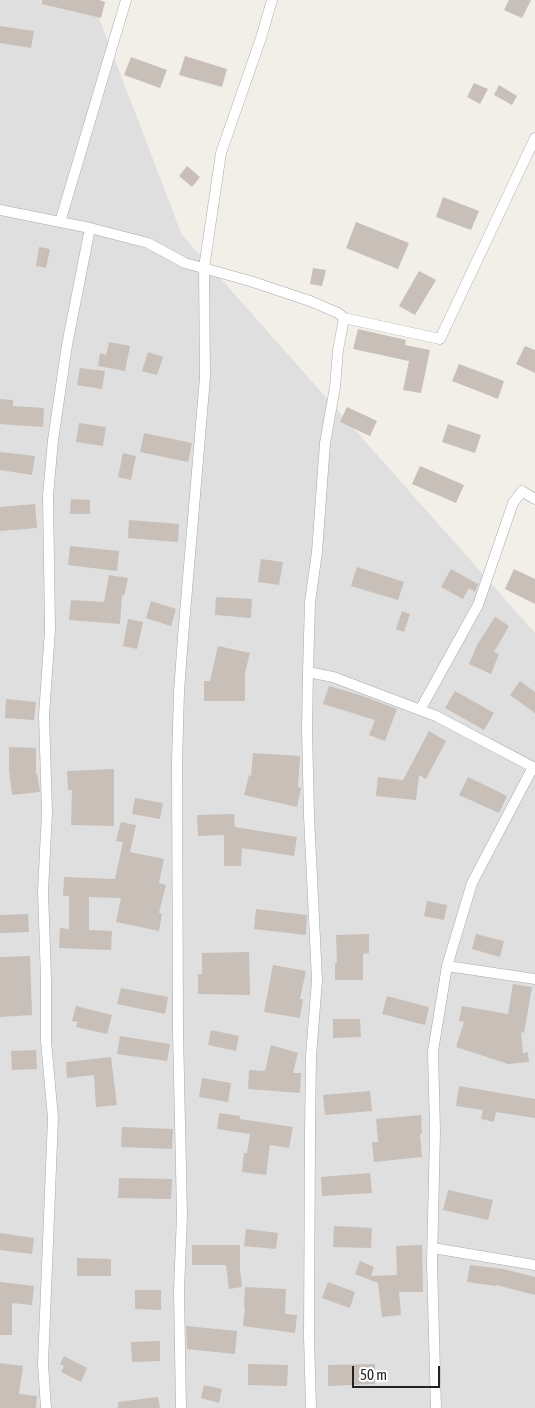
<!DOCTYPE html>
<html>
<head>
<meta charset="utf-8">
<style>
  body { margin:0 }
  #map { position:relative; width:535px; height:1408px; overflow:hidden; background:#f2efe9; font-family:"Asap Condensed",sans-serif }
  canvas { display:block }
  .scale { position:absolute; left:352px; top:1366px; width:88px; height:22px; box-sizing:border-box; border:2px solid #222; border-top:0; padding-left:6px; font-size:15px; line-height:18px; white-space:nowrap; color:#222; -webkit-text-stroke:4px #fff; paint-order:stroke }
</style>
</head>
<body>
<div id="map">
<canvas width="535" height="1408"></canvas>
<div class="scale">50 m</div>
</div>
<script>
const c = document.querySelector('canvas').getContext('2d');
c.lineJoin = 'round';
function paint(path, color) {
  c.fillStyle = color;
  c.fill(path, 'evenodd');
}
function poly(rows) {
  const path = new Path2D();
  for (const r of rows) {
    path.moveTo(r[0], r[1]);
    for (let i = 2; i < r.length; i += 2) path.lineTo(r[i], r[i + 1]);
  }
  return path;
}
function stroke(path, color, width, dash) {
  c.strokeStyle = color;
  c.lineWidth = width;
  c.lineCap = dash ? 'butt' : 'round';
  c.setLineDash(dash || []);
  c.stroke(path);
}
paint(poly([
  [0,0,92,0,182,235,535,633,535,1408,0,1408]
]), '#e0dfdf');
paint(poly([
  [42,0,99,0,105,2,101,18,42,4],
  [509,0,531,0,522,18,504,10],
  [0,26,34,31,31,48,0,43],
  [185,56,227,69,222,87,179,75],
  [131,57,167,70,160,88,124,75],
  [474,83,488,89,480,104,467,97],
  [499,85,517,96,512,105,494,95],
  [187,166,200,177,192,187,179,176],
  [443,197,479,211,471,230,436,217],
  [356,222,409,243,398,269,346,248],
  [39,247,50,249,46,268,36,266],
  [313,268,326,270,322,286,310,284],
  [419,271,436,280,415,315,399,306],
  [358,329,406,340,405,345,430,350,421,393,403,390,409,361,353,349],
  [109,342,130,346,125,371,98,366,100,353,106,355],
  [525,346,535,350,535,373,516,364],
  [148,352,163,357,157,375,142,371],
  [459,364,504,381,498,399,452,381],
  [80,368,105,371,102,389,77,385],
  [0,399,13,400,13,406,44,408,43,427,0,424],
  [347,407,377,421,370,436,340,422],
  [79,423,106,427,103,446,76,442],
  [448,424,481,435,475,453,442,442],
  [144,433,192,443,188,462,140,452],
  [0,452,35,456,32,475,0,470],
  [123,453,136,456,131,480,118,477],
  [420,466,464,485,456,503,412,484],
  [71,499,90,500,90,514,70,514],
  [35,504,37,528,0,531,0,507],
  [129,520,179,524,178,542,128,538],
  [70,546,119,551,117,571,68,565],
  [261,559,283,562,279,585,258,582],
  [357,567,404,582,398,600,351,586],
  [451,569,478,584,475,592,469,588,463,599,441,587],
  [514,569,535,579,535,604,505,589],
  [109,575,128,578,124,596,122,595,120,624,69,620,71,600,104,602],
  [216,597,252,599,251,618,215,615],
  [151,601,176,609,171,626,146,618],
  [402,611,410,614,404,632,396,629],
  [495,617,509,626,494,652,499,654,491,674,469,664,477,645],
  [128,619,143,622,137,649,123,646],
  [218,646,250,653,245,673,245,701,204,701,204,681,210,681],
  [520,681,535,692,535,713,510,695],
  [329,686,363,696,397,709,385,741,369,735,375,720,323,704],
  [455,691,494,713,484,730,445,708],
  [6,699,36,702,34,720,5,718],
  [429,731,446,741,426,779,419,775,416,800,376,796,378,777,403,780],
  [9,747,36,748,36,774,37,773,40,792,12,795,9,770],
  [253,753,300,756,298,787,301,788,297,807,244,795,249,775,251,776],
  [114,769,114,826,71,825,72,790,68,790,67,771],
  [468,777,507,796,499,813,459,795],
  [135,798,163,803,160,819,132,814],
  [234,814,235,827,297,837,294,856,242,848,241,866,224,866,224,835,198,836,197,815],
  [121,822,136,825,130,852,164,859,159,883,166,885,159,913,162,914,159,931,116,922,121,898,89,897,89,930,112,931,111,950,59,948,60,928,69,929,69,896,63,896,64,877,115,879,123,842,116,841],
  [427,901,447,905,444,920,424,916],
  [256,909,307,915,306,935,254,929],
  [28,914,29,932,0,933,0,915],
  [369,934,369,953,363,954,363,980,335,980,335,963,337,963,336,935],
  [476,934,504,941,500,957,472,949],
  [249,952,250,995,198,994,198,974,202,974,202,953],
  [30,956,32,1015,0,1017,0,957],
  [273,965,306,971,300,999,303,999,300,1018,264,1012],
  [513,984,532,987,524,1033,521,1032,523,1053,528,1052,529,1062,508,1064,456,1047,464,1022,459,1021,462,1006,508,1014],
  [121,988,168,997,165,1014,117,1004],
  [387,996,429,1007,425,1025,382,1014],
  [76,1006,112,1015,107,1034,76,1027,78,1022,72,1021],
  [333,1019,360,1019,361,1037,333,1038],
  [211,1030,239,1036,236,1051,208,1045],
  [120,1036,170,1044,167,1061,117,1054],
  [271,1045,298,1053,293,1073,301,1073,300,1093,248,1089,249,1070,265,1071],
  [36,1050,37,1069,12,1070,11,1051],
  [111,1057,117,1105,96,1107,94,1075,67,1078,66,1062],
  [202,1078,231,1083,228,1102,199,1097],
  [459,1086,535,1099,535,1118,496,1112,494,1122,481,1119,483,1110,456,1106],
  [370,1091,372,1111,325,1115,323,1095],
  [219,1113,240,1116,240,1119,293,1127,289,1148,270,1145,266,1175,242,1172,244,1153,247,1153,250,1134,217,1129],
  [421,1115,422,1134,420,1134,422,1157,374,1162,372,1142,378,1142,376,1119],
  [122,1127,173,1129,172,1149,121,1147],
  [370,1173,372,1193,322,1196,321,1177],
  [119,1178,172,1179,171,1199,118,1198],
  [448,1190,493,1200,488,1220,443,1210],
  [334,1226,372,1228,371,1248,333,1247],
  [246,1229,278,1233,276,1249,244,1246],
  [0,1233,34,1238,32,1254,0,1250],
  [192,1245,240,1245,240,1270,242,1287,229,1289,226,1265,192,1265],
  [422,1245,423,1292,399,1292,401,1315,382,1317,378,1283,355,1274,360,1261,374,1267,371,1276,397,1275,396,1246],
  [77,1258,111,1259,111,1276,77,1276],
  [470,1265,504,1269,535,1277,535,1295,496,1285,496,1286,467,1282],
  [0,1282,34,1286,32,1305,12,1303,12,1335,0,1335],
  [328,1282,355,1292,350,1308,322,1298],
  [245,1287,286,1289,285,1314,297,1315,295,1333,243,1326,245,1308,244,1308],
  [135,1290,161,1290,161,1310,135,1309],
  [186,1326,237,1331,235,1354,187,1349],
  [160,1341,160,1361,132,1362,131,1342],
  [64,1356,87,1368,81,1382,61,1372,64,1366,60,1364],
  [0,1363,23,1366,19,1394,37,1396,36,1408,0,1408],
  [248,1364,288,1365,287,1386,248,1385],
  [375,1364,375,1384,328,1386,328,1365],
  [204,1385,222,1389,219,1403,201,1398],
  [158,1397,160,1408,118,1408,118,1402]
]), '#c7bfb8');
const street = poly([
  [0,210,90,228,148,243,185,263,250,281,310,301,338,313,344,318,440,339,535,138],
  [60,222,126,0],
  [308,672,333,677,436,716,533,767,472,883,447,966,433,1051,435,1131,432,1263,436,1408],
  [420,710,478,605,513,503,522,491,535,499],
  [447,966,535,979],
  [433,1248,535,1265],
  [46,1408,43,1364,53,1118,46,1041,46,979,43,891,47,812,44,715,50,630,48,496,53,440,67,345,90,228],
  [181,1408,179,1290,182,1215,178,1031,177,762,179,692,183,637,205,377,204,268,221,153,261,38,272,0],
  [311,1408,309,1336,310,1131,311,1056,317,980,309,816,307,729,308,672,310,602,317,552,325,443,335,387,338,350,344,318]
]);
stroke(street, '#a9a9a9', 11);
stroke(street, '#fff', 10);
</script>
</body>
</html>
